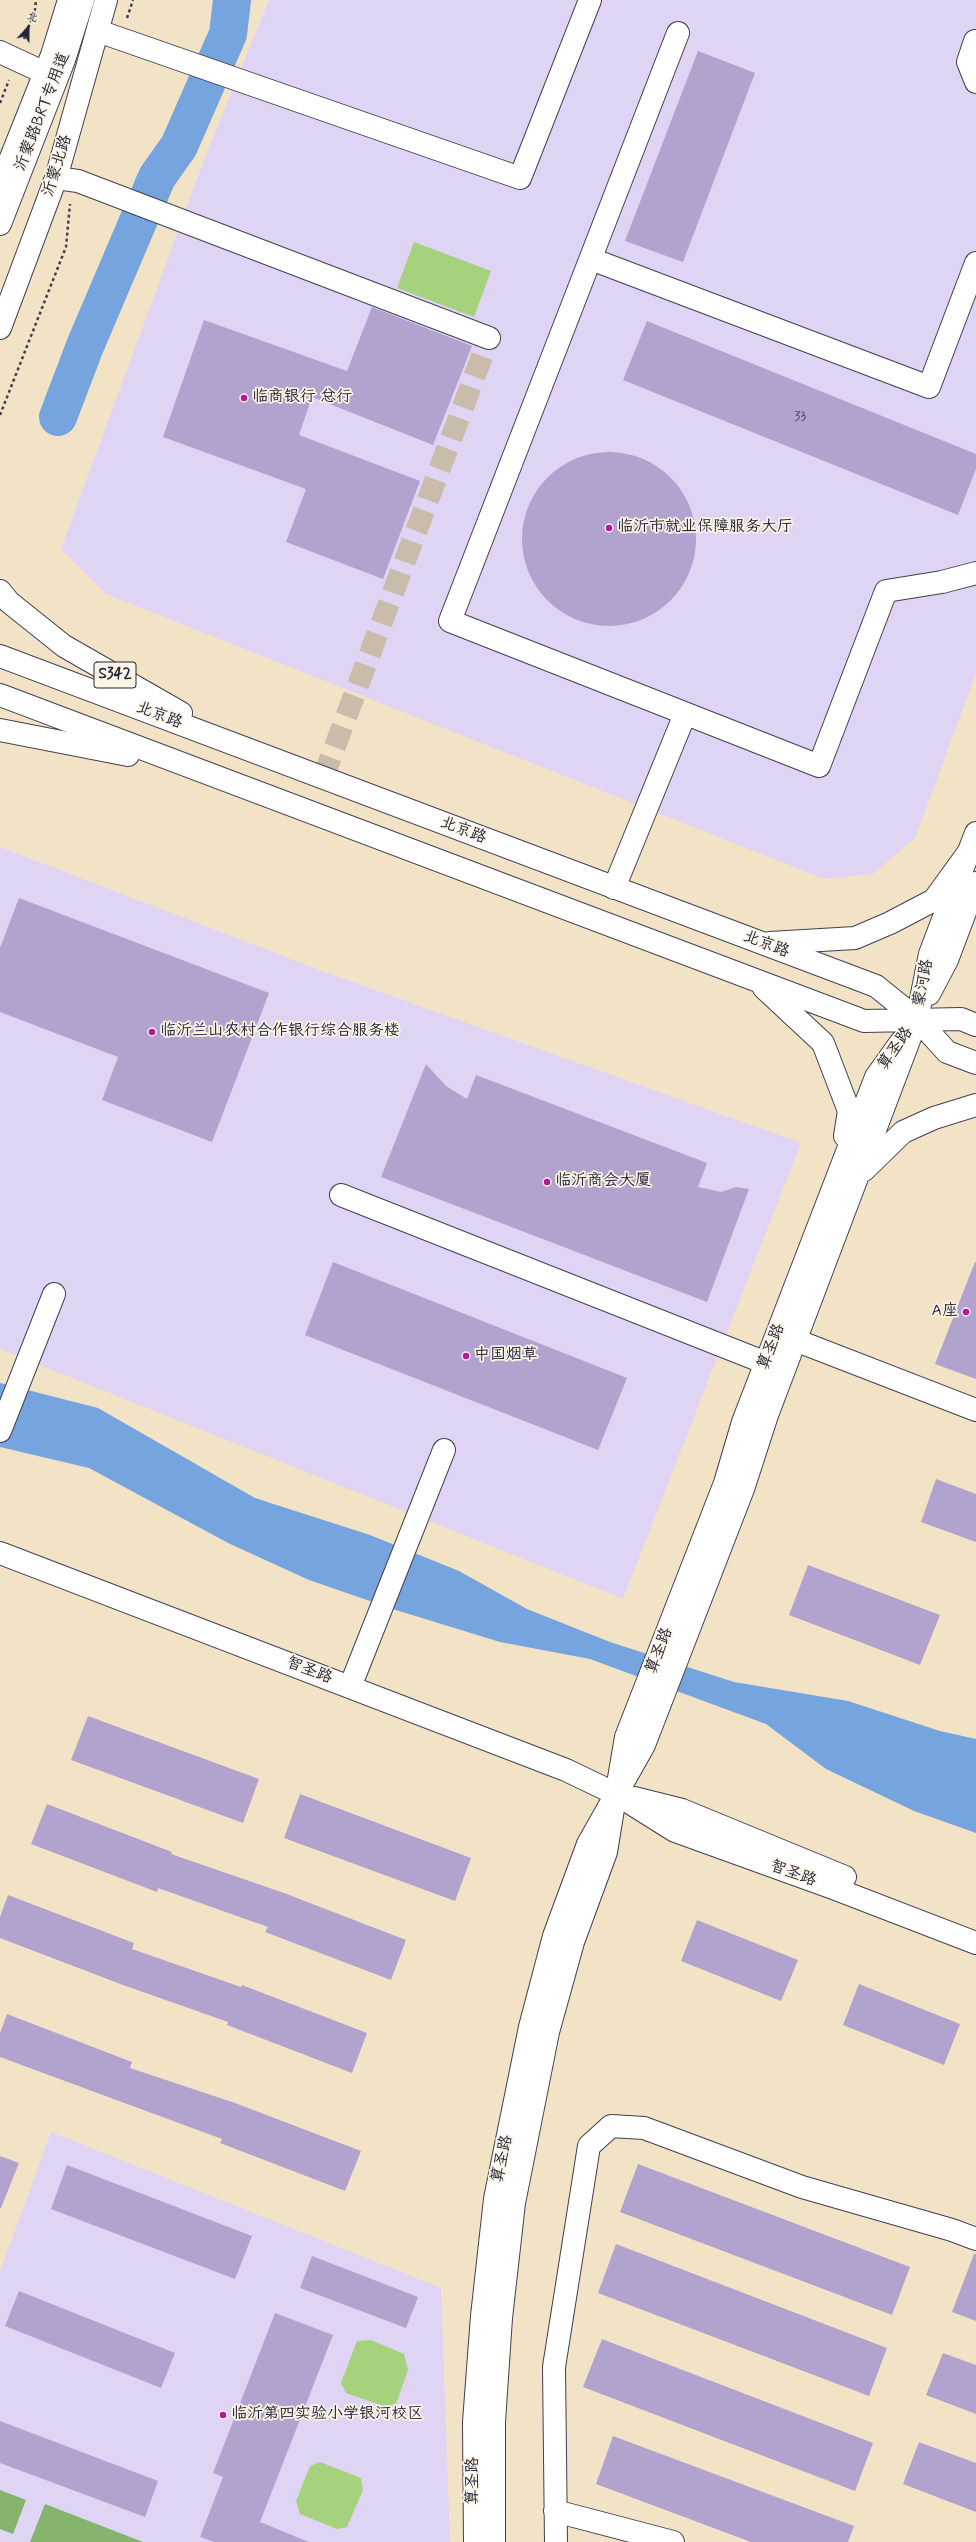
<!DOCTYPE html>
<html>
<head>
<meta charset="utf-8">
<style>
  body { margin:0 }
  #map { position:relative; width:976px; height:2542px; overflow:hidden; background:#f3e3c6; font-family:Mynerve,"LXGW WenKai TC",sans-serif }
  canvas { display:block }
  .north { position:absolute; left:8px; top:8px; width:40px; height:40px; -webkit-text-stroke:3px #fcf5e5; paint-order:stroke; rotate:21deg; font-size:11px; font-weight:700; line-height:16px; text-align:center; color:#22223b }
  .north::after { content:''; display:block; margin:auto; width:14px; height:18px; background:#22223b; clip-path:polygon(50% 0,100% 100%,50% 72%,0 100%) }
</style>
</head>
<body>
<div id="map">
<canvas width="976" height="2542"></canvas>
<div class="north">北</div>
</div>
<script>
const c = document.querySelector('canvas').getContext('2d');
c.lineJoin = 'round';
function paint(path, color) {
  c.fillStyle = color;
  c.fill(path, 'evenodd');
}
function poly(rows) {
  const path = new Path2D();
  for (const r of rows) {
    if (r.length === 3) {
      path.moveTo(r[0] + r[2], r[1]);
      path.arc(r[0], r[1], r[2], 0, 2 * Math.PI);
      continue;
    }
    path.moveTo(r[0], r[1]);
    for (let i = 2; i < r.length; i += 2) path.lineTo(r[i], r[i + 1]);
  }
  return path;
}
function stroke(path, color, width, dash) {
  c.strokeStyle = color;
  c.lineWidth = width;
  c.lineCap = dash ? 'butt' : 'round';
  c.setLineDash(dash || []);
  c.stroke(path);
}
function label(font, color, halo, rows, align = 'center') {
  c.font = font + ' Mynerve,"LXGW WenKai TC",sans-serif';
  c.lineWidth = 3.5;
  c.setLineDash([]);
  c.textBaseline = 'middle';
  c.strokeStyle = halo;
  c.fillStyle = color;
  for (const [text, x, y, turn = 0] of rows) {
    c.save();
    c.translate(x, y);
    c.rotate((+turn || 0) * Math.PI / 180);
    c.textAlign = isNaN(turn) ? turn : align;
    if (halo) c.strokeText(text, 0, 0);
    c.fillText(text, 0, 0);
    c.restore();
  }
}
paint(poly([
  [269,0,976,0,976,674,915,838,873,874,824,879,106,594,61,549,204,160],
  [0,847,322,971,801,1143,623,1599,0,1349],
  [51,2132,441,2288,450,2542,0,2542,0,2271]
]), '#dfd4f4');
paint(poly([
  [414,242,491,271,474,317,397,288],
  [371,2340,404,2354,408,2370,396,2404,386,2407,346,2393,341,2383,357,2341],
  [320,2462,361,2478,363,2490,347,2527,337,2529,300,2514,296,2501,310,2466]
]), '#a6d27e');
paint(poly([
  [0,2490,26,2500,13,2534,0,2529],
  [45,2504,143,2542,30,2542]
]), '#84b46d');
paint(poly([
  [0,1383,98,1408,255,1498,370,1535,459,1571,527,1609,610,1642,734,1682,848,1701,940,1731,976,1739,976,1833,914,1811,826,1769,766,1724,590,1659,500,1642,396,1610,309,1580,228,1543,89,1468,0,1447]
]), '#75a4df');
stroke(poly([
  [58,417,85,346,157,177,179,146,228,34,232,0]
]), '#75a4df', 38);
paint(poly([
  [698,51,755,73,683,262,625,241],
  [372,307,472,346,433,445,312,397,299,435,420,481,383,579,286,542,306,489,163,437,204,320,347,371],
  [647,321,976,454,976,469,958,515,623,380],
  [609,539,87],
  [19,898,269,993,212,1142,102,1100,118,1057,0,1012,0,948],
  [426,1064,446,1086,467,1099,476,1075,707,1163,698,1187,721,1192,736,1187,749,1189,707,1302,381,1177],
  [333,1262,627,1378,598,1450,305,1335],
  [975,1262,976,1262,976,1379,935,1364],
  [936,1479,976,1494,976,1542,921,1522],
  [808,1565,940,1615,920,1665,789,1615],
  [88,1716,259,1779,243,1823,71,1760],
  [300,1794,471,1858,455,1901,284,1838],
  [47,1804,172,1852,171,1854,284,1893,406,1940,391,1980,265,1932,268,1927,158,1888,157,1892,31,1844],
  [8,1895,134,1943,132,1949,241,1987,242,1985,367,2033,352,2073,227,2025,228,2022,123,1985,0,1938,0,1917],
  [697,1920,798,1960,781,2001,681,1961],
  [859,1984,960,2024,944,2065,843,2025],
  [7,2014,132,2062,130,2068,235,2103,361,2151,345,2191,220,2143,222,2139,0,2057,0,2033],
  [0,2156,19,2163,1,2208,0,2208],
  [638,2164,910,2267,892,2315,620,2212],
  [67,2165,252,2236,235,2279,51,2209],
  [616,2244,887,2348,869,2396,598,2293],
  [974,2254,976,2254,976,2321,952,2312],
  [312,2256,418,2297,406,2328,300,2288],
  [19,2291,175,2353,161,2388,5,2326],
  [275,2313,333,2335,260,2522,309,2542,214,2542,200,2537,223,2477,213,2473],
  [602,2339,873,2443,855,2491,583,2387],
  [943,2353,976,2365,976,2414,926,2395],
  [0,2421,158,2481,145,2517,0,2463],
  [613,2436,854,2526,848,2542,751,2542,596,2484],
  [919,2442,976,2463,976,2512,903,2484]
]), '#b1a3ce');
stroke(poly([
  [323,778,489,338]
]), '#c9bcaa', 22, [22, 11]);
const minor = poly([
  [98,31,520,178,590,0],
  [678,33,450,621,819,766,886,591,942,582,976,573],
  [975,41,968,62,976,82],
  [0,52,45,73],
  [56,178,78,181,489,338],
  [0,224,64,60,83,0],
  [591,259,929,387,976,263],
  [614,888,685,714],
  [929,994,947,960,976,883],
  [917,1019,930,954,976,833],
  [341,1195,766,1363],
  [795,1340,976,1410],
  [0,1431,54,1294],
  [0,1553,566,1770,616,1794,675,1831,833,1888,976,1943],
  [350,1687,444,1450],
  [634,1798,682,1810,845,1877],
  [555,2511,673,2542],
  [556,2542,554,2367,589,2146,611,2126,644,2128,802,2187,952,2230,976,2239]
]);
const major = poly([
  [0,185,52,55,69,0],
  [0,328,56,178,106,0],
  [0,591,9,602,64,646,181,713],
  [0,656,876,986,917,1019,947,1052,976,1063],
  [0,695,864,1021,961,1019,976,1025],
  [0,730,128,755],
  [770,943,855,938,890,923,934,900,968,853],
  [764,988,823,1043,849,1111,845,1136],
  [864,1170,903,1132,934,1118,976,1105],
  [619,1778,626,1737,725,1483,743,1422,876,1077,901,1042],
  [475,2542,474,2422,482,2316,495,2199,530,2027,554,1936,588,1844,644,1745,743,1489,767,1415,917,1019],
  [494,2542,494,2422,501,2318,514,2203,548,2032,573,1942,606,1852,613,1809]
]);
stroke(minor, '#413f50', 24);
stroke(major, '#413f50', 24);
stroke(poly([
  [127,18,133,0],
  [24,39,35,10,36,0],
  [0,103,9,80],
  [0,415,66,247,70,204]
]), '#413f50', 2.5, [3, 3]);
stroke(minor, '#fff', 22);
stroke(major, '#fff', 22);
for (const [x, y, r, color] of [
  [244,398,4,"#b5179e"],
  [609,528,4,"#b5179e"],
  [152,1032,4,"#b5179e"],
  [547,1182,4,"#b5179e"],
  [966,1312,4,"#b5179e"],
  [466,1356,4,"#b5179e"],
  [223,2415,4,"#b5179e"]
]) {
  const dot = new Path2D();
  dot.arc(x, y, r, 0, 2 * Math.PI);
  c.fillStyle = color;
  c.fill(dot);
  stroke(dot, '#fcf5e5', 1.5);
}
label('14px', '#464260', null, [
  ["33",800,417]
]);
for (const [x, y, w] of [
  [115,675,42]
]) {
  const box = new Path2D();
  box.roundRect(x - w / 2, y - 13, w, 26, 3);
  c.fillStyle = '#fcf5e5';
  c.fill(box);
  stroke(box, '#22223b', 1);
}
label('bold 15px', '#22223b', null, [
  ["S342",115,675]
]);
label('16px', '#22223b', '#fcf5e5', [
  ["沂蒙路BRT专用道",43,112,-69],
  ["沂蒙北路",58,166,-73],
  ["北京路",159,716,21],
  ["北京路",463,831,21],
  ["北京路",766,945,21],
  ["蒙河路",924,983,-79],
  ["算圣路",896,1049,-55],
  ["算圣路",772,1347,-69],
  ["算圣路",660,1651,-69],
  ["智圣路",309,1671,21],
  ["智圣路",793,1874,20],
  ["算圣路",503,2159,-78],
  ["算圣路",474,2481,-90]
]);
label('16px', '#22223b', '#fcf5e5', [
  ["临商银行 总行",252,398],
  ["临沂市就业保障服务大厅",617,528],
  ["临沂兰山农村合作银行综合服务楼",160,1032],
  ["临沂商会大厦",555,1182],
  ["A座",958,1312,"right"],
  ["中国烟草",474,1356],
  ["临沂第四实验小学银河校区",231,2415]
], 'left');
</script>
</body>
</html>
